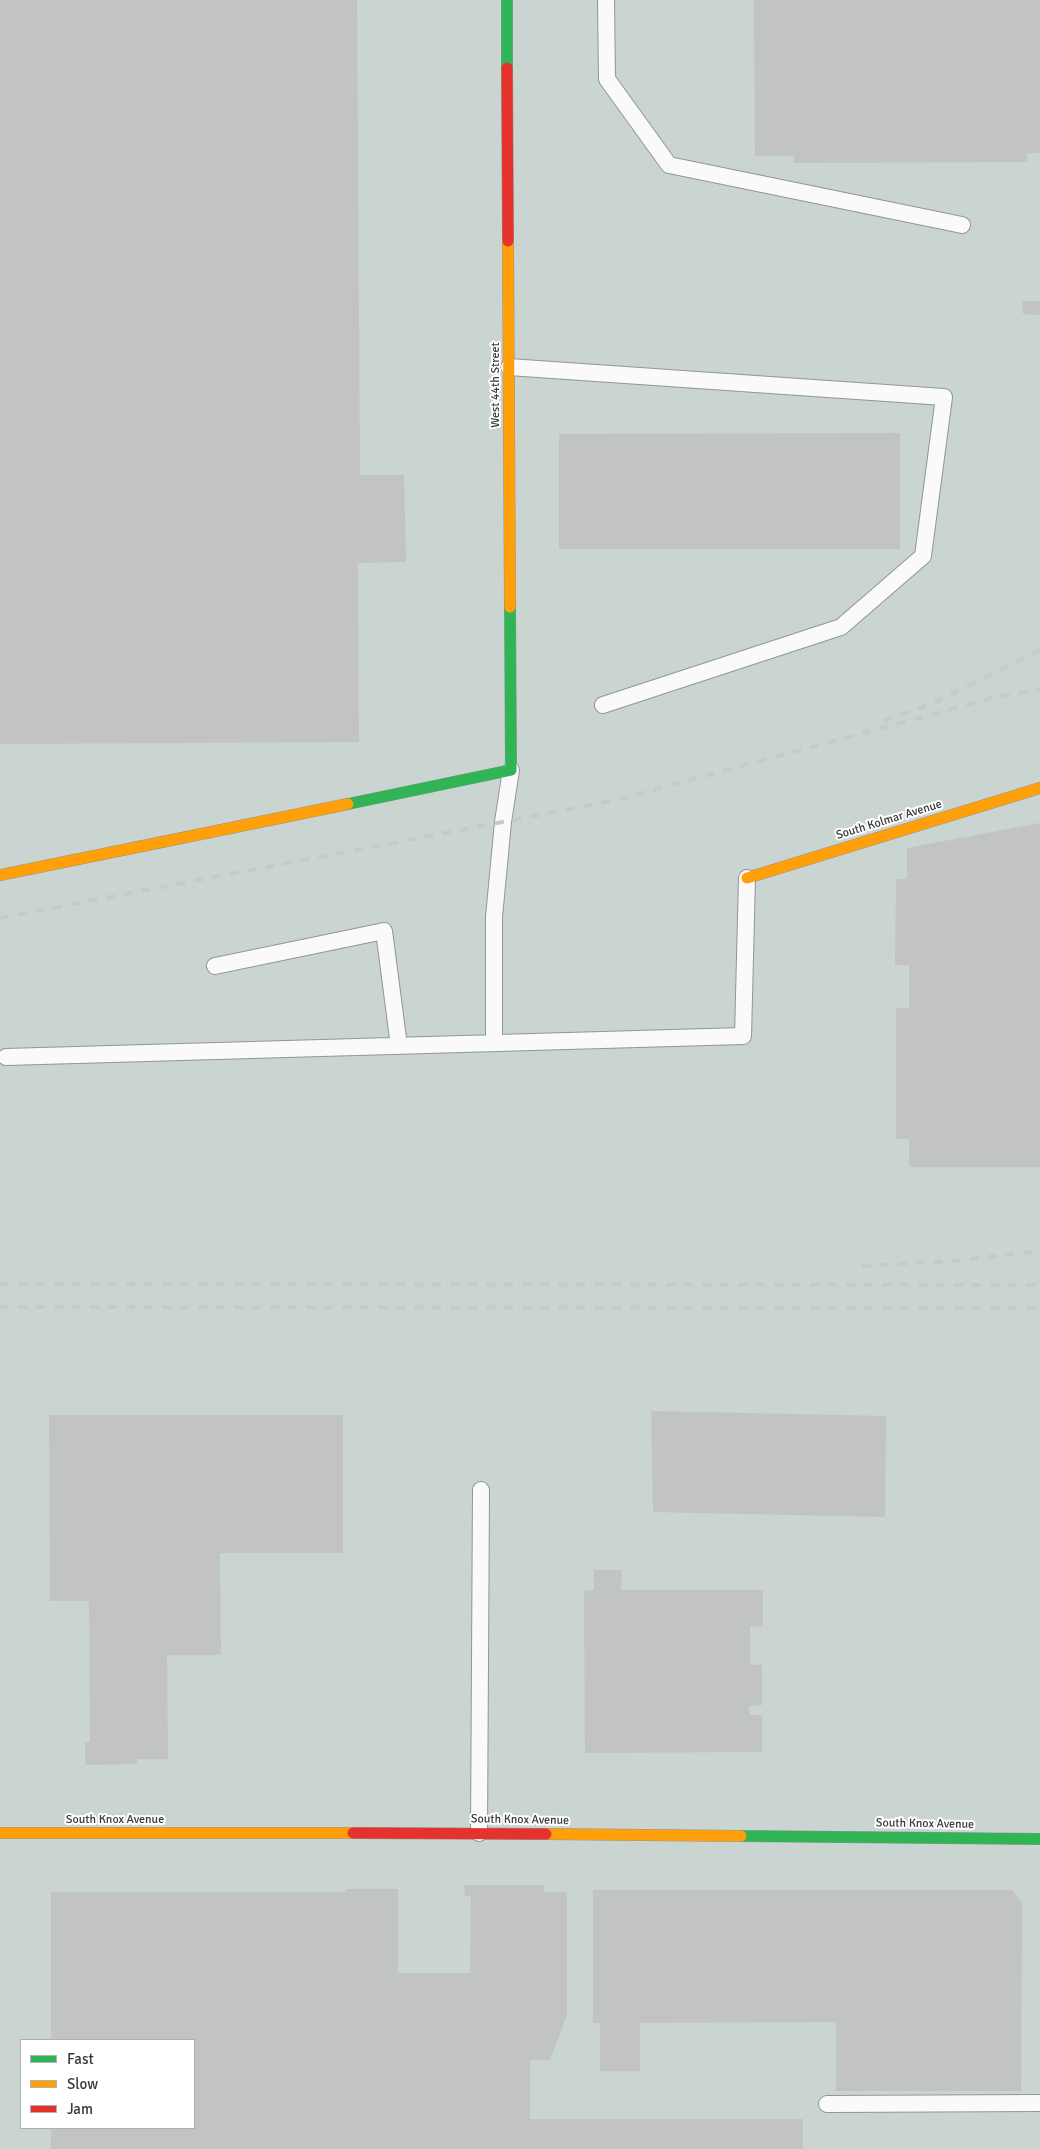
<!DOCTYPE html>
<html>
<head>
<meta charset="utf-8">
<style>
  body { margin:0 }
  #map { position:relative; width:1040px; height:2149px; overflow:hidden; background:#dbe0de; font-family:Signika,sans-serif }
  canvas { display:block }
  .legend { position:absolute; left:20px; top:2039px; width:175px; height:90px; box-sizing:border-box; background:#fff; border:1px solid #afb1b0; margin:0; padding:6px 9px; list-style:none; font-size:15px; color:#383b3a }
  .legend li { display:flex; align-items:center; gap:10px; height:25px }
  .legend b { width:25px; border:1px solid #afb1b0 }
</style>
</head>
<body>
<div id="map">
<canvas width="1040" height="2149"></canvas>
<ul class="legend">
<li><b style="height:6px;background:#30b455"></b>Fast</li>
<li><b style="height:6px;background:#ff9f0a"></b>Slow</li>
<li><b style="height:6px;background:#e5322d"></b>Jam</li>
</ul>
</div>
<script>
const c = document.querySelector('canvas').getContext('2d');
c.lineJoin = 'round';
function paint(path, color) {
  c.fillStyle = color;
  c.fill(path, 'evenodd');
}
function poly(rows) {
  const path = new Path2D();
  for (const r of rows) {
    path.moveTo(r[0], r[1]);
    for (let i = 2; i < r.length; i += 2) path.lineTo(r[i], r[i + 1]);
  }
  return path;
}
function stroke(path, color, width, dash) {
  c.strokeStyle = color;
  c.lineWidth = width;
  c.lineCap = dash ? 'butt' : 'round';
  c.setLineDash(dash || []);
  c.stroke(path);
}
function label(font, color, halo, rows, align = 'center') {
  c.font = font + ' Signika,sans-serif';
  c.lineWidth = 4;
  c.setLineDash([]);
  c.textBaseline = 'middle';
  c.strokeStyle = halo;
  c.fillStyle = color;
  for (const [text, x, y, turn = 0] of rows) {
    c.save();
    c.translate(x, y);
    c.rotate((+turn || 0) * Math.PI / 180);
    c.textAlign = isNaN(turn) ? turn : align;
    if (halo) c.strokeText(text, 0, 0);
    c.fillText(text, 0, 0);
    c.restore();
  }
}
paint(poly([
  [0,0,1040,0,1040,2149,0,2149],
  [21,2040,194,2040,194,2128,21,2128]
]), '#cad4d0');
paint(poly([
  [0,0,357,0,360,475,404,475,406,562,358,563,359,742,0,744],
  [754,0,1040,0,1040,153,1027,153,1027,162,794,163,794,156,755,156],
  [1022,301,1040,301,1040,315,1023,314],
  [900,433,900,549,559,549,559,434],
  [1040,823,1040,1167,909,1167,909,1139,896,1139,896,1008,909,1008,909,965,895,965,896,879,907,879,907,848],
  [651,1411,886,1416,885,1517,653,1512],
  [49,1415,343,1415,343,1553,220,1553,221,1655,167,1655,168,1759,137,1759,137,1764,85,1765,85,1742,90,1742,89,1601,50,1601],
  [594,1570,622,1570,621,1590,763,1590,763,1627,750,1626,750,1665,762,1665,762,1705,749,1706,749,1715,762,1715,762,1752,585,1753,584,1591,594,1590],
  [464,1885,544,1885,544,1892,567,1892,567,2015,550,2060,530,2060,530,2119,803,2119,803,2149,51,2149,51,2128,194,2128,194,2040,51,2040,51,1892,346,1892,346,1889,398,1889,398,1973,470,1973,471,1896,465,1896],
  [593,1890,1012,1890,1022,1902,1021,2091,836,2091,836,2022,640,2023,640,2071,600,2071,600,2023,593,2023]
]), '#c1c4c3');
const lane = poly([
  [606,0,607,79,669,165,962,225],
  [509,367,944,397,923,556,841,627,603,705],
  [215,966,384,931,399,1046],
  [494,1043,494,917,503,822,511,770],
  [6,1057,743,1036,747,878],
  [479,1833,481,1490],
  [827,2104,1040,2103]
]);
const fast = poly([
  [507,0,507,68],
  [348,804,511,770,510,607],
  [741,1836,1040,1839]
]);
const slow = poly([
  [508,241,510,607],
  [0,875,348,804],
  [747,878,1040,788],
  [0,1833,353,1833],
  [546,1834,741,1836]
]);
const jam = poly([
  [507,68,508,241],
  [353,1833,546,1834]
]);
stroke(lane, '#929695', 18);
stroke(fast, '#929695', 12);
stroke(slow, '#929695', 12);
stroke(jam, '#929695', 12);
stroke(lane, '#fafafa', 16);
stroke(fast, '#30b455', 11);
stroke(slow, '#ff9f0a', 11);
stroke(jam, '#e5322d', 11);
stroke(poly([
  [884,721,936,702,1040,650],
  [0,918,612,801,992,698,1040,690],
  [862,1266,954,1261,1040,1251],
  [0,1284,1040,1285],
  [0,1307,1040,1308]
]), '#c8c9c9', 4, [9, 9]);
label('12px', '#383b3a', '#fff', [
  ["West 44th Street",496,385,-90],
  ["South Kolmar Avenue",889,820,-17],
  ["South Knox Avenue",115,1820],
  ["South Knox Avenue",520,1820,1],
  ["South Knox Avenue",925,1824,1]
]);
</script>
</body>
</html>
